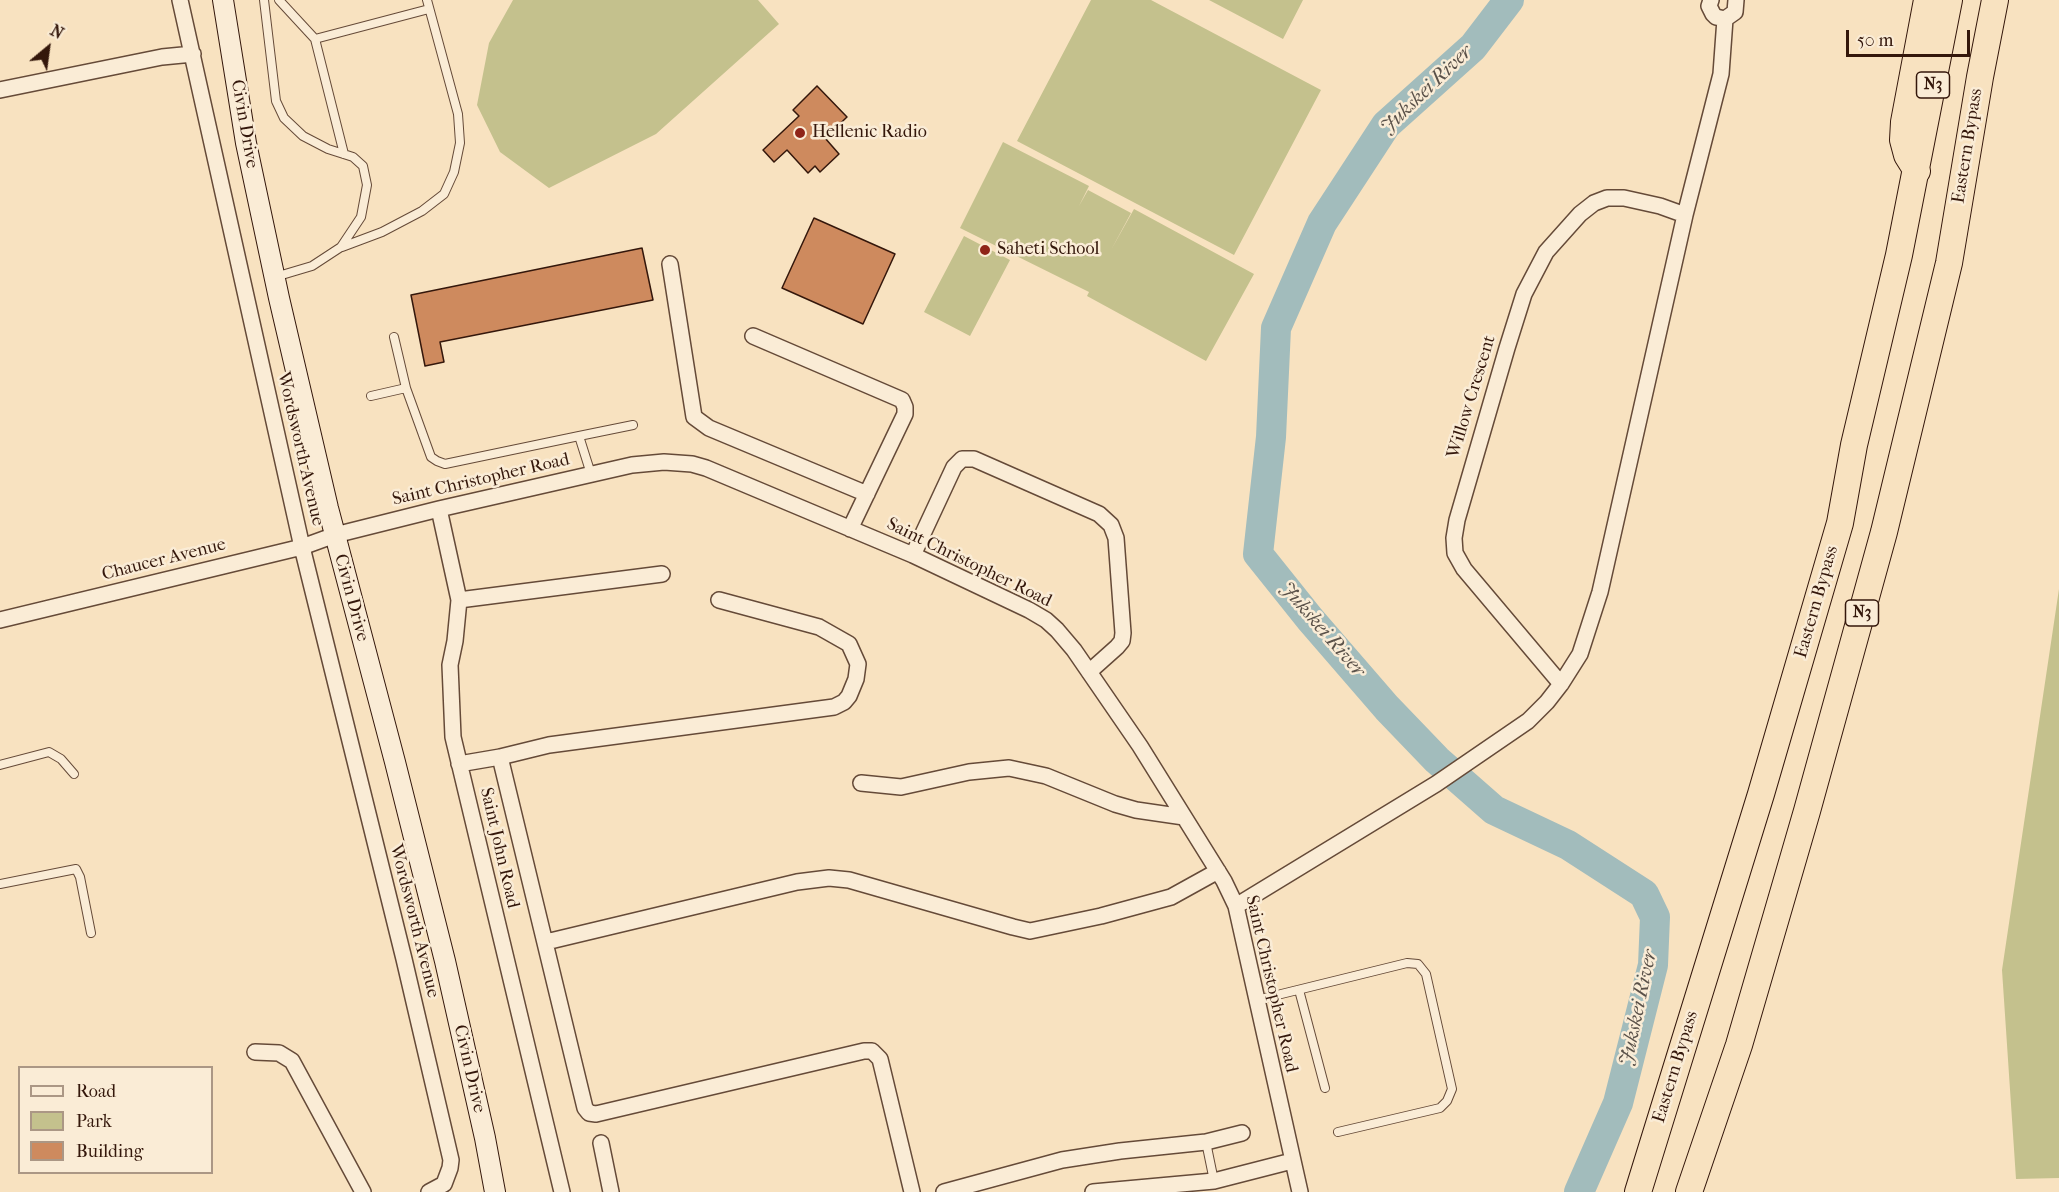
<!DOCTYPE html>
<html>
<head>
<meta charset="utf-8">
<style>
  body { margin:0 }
  #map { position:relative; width:2059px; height:1192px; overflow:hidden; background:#f8e2c0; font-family:"IM FELL French Canon",serif }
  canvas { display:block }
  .legend { position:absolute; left:18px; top:1066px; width:195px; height:108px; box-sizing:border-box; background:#faecd6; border:2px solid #ab9785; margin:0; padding:8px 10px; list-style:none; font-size:18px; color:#34170b }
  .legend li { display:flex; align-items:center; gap:12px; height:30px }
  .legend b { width:30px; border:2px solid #ab9785 }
  .north { position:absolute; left:18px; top:18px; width:60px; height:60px; -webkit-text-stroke:4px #faecd6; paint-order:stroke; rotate:29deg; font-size:16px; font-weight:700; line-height:24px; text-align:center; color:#34170b }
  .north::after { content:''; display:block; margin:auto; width:21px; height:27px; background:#34170b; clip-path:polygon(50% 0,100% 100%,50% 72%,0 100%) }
  .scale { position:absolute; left:1846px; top:30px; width:124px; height:27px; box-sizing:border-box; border:3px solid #34170b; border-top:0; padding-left:8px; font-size:18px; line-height:21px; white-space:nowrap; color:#34170b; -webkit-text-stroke:4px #faecd6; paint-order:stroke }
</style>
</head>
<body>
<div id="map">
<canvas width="2059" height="1192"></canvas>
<ul class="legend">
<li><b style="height:8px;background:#faecd6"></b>Road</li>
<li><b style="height:16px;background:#c4c18d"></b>Park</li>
<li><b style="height:16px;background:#ce8a5e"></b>Building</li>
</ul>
<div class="north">N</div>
<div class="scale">50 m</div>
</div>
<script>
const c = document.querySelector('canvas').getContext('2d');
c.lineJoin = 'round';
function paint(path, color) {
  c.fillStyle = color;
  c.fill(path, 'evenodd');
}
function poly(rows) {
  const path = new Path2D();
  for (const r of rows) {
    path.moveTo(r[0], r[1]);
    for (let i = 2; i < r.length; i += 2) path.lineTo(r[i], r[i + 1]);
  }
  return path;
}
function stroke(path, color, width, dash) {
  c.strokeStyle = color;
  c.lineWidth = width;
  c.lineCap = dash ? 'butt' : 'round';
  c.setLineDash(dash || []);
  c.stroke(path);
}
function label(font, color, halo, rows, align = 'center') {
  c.font = font + ' "IM FELL French Canon",serif';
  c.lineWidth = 5;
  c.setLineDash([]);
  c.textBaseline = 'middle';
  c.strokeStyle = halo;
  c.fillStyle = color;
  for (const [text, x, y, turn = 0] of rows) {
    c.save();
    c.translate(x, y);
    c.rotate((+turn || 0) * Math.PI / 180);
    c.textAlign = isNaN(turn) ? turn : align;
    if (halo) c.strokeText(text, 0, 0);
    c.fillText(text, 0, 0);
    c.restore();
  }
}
paint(poly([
  [513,0,758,0,779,24,656,134,549,188,500,152,477,105,489,43],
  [1091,0,1151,0,1321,90,1234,255,1017,141],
  [1209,0,1303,0,1283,39],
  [1003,142,1089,186,1079,206,1088,190,1131,213,1111,250,1134,209,1254,274,1206,361,1087,296,1089,292,960,228],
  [964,236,1010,260,970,336,924,312],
  [2059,589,2059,1178,2016,1179,2002,970]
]), '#c4c18d');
stroke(poly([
  [1509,0,1473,47,1386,125,1322,223,1276,328,1271,437,1258,554,1310,619,1387,708,1437,760,1494,810,1568,845,1644,894,1655,917,1653,965,1618,1103,1579,1192]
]), '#a2bcbc', 30);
const building = poly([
  [817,86,847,117,825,138,839,154,820,172,815,166,808,173,787,150,774,162,763,150,799,116,793,110,817,86],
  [814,218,895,254,863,324,782,288,814,218],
  [642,248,653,300,440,342,444,362,425,366,411,295,642,248]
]);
paint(building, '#ce8a5e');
stroke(building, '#34170b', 1.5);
const service = poly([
  [264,0,276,101,284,118,303,136,328,149,353,157,363,166,367,185,361,217,341,247,312,266,275,277],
  [279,0,315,39,344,154],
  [315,39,429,9],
  [342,247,382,232,422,211,444,194,454,172,460,143,458,114,427,0],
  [394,337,406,388,431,457,437,461,445,464,579,436,591,474],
  [371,396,406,388],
  [579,436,633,425],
  [0,765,49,752,61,759,74,774],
  [0,884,76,869,80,877,91,933],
  [1299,990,1325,1088],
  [1257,1000,1407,963,1418,964,1426,974,1452,1089,1447,1101,1440,1108,1338,1132],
  [1206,1142,1214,1181]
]);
const minor = poly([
  [180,0,302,547,404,959,451,1160,450,1168,444,1184,429,1192],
  [1711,0,1709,6,1713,14,1716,17,1725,19,1735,12,1736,0],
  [0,90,162,57,193,54],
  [670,264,694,417,709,428,867,494],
  [753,336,902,400,905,407,905,414,850,529],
  [439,509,459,600,455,641,450,665,453,737,562,1192],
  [913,555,954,467,962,459,974,459,1099,514,1111,525,1116,538,1123,633,1122,641,1117,647,1089,672],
  [459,600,662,574],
  [719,600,819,627,849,644,858,664,856,679,849,696,844,702,834,707,549,745,500,757,585,1108,589,1113,596,1114,864,1051,872,1051,880,1059,912,1192],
  [0,620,302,547,335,535,439,509,632,465,664,462,692,464,706,468,913,555,1029,610,1046,620,1057,630,1074,650,1140,746,1224,881,1236,906,1300,1192],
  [1561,684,1464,569,1455,553,1454,538,1457,520,1507,348,1524,294,1546,252,1580,214,1594,203,1607,198,1624,198,1660,206,1685,215],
  [459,764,500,757],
  [861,783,901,787,969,772,1009,768,1046,776,1115,804,1136,810,1184,817],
  [1236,906,1436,784,1528,721,1547,702,1561,684,1580,654,1600,592,1685,215,1721,74,1725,19],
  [546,942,797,882,829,878,849,880,1013,927,1030,931,1101,916,1171,897,1218,871],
  [255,1052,279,1053,292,1061,363,1192],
  [601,1143,611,1192],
  [944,1192,1062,1160,1120,1151,1206,1142,1242,1133],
  [1093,1192,1214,1181,1292,1161]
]);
const secondary = poly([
  [223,0,246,143,279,298,328,508,395,762,445,961,485,1138,495,1192]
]);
const motorway = poly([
  [1917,171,1907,155,1903,140,1904,122,1927,0],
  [1638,1192,1761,794,1840,523,1854,445,1899,255,1949,0],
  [1689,1192,1739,1045,1807,811,1884,532,1949,263,1980,77,1995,0]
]);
stroke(service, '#654a38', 10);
stroke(minor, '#654a38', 18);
stroke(secondary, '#34170b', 22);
stroke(motorway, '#34170b', 28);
stroke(service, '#faecd6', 8);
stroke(minor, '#faecd6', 15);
stroke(secondary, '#faecd6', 20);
stroke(motorway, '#f8e2c0', 26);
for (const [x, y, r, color] of [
  [800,133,6,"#8f2418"],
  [985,250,6,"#8f2418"]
]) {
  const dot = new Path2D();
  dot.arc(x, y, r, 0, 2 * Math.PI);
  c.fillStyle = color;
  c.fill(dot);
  stroke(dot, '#faecd6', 2);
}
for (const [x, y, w] of [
  [1933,85,33],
  [1862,613,33]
]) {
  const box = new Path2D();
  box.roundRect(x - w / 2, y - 13, w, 26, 4.5);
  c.fillStyle = '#faecd6';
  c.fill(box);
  stroke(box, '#34170b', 1.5);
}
label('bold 16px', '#34170b', null, [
  ["N3",1933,85],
  ["N3",1862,613]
]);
label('18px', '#34170b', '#faecd6', [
  ["Civin Drive",244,124,80],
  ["Eastern Bypass",1968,146,-81],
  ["Willow Crescent",1472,397,-73],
  ["Wordsworth Avenue",300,449,77],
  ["Saint Christopher Road",481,480,-13],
  ["Chaucer Avenue",164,560,-14],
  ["Saint Christopher Road",969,563,26],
  ["Civin Drive",351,598,75],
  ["Eastern Bypass",1817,602,-74],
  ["Saint John Road",499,848,77],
  ["Wordsworth Avenue",414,921,76],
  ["Saint Christopher Road",1271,984,77],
  ["Eastern Bypass",1676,1067,-73],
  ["Civin Drive",469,1069,77]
]);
label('18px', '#34170b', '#faecd6', [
  ["Hellenic Radio",812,133],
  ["Saheti School",997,250]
], 'left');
label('italic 20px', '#5a5149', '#faecd6', [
  ["Jukskei River",1427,90,-44],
  ["Jukskei River",1322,630,49],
  ["Jukskei River",1639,1008,-78]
]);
</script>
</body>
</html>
